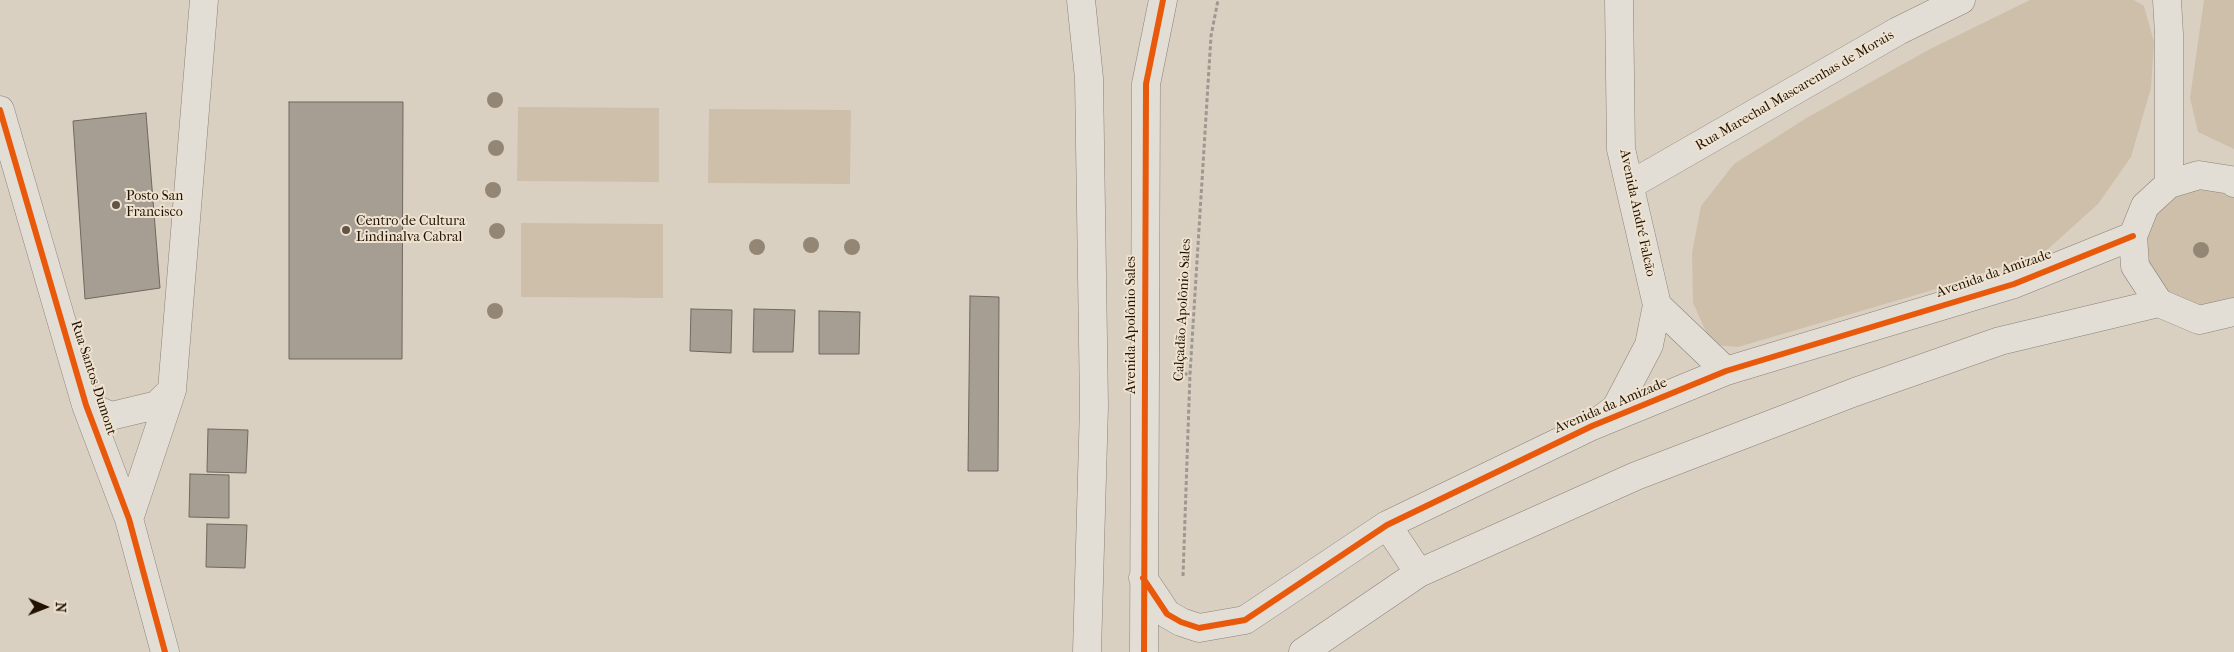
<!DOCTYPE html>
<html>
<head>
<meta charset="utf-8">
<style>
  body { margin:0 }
  #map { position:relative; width:2234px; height:652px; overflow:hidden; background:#dad0c2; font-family:"IM FELL French Canon",serif }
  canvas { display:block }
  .north { position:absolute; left:20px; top:582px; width:50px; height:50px; -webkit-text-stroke:4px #eee2d0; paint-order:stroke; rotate:91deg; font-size:14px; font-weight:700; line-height:20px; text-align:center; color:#231201 }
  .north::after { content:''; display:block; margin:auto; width:18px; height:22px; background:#231201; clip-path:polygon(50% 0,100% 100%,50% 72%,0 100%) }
</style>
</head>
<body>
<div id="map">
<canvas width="2234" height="652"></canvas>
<div class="north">N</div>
</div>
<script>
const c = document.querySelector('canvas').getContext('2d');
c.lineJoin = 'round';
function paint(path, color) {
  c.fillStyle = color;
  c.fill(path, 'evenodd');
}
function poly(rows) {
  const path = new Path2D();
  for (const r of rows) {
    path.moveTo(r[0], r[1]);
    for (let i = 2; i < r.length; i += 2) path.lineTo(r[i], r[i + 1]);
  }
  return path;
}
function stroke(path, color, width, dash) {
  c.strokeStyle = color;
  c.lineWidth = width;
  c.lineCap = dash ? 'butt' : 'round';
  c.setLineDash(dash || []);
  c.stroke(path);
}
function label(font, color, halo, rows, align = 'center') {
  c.font = font + ' "IM FELL French Canon",serif';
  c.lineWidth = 4;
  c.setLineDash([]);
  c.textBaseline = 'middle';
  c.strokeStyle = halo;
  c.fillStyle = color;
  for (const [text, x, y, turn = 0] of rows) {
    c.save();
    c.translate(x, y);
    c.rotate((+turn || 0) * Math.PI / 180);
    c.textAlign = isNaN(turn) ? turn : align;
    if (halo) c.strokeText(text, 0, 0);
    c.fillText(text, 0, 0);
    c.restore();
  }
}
paint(poly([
  [2030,0,2134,0,2144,6,2154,42,2151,88,2131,157,2098,204,2047,250,1950,285,1738,347,1712,345,1693,303,1692,253,1701,206,1734,164,1808,117,1930,49],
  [2204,0,2234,0,2234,149,2198,132,2190,98],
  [518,107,659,108,659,182,517,181],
  [709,109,851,110,850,184,708,183],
  [2191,188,2234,192,2234,310,2194,316,2145,275,2145,231,2155,212,2171,197],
  [521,223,663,224,663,298,521,297]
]), '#cebfab');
const building = poly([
  [289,102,403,102,402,359,289,359,289,102],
  [146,113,160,288,85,299,73,121,146,113],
  [970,296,999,297,998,471,968,471,970,296],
  [691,309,732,310,731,353,690,351,691,309],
  [754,309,795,310,793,352,753,352,754,309],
  [819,311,860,312,859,354,819,354,819,311],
  [208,429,248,430,246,473,207,472,208,429],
  [190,474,229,475,229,518,189,517,190,474],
  [207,524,247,525,245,568,206,567,207,524]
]);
paint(building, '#a69e93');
stroke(building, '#6f685e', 1);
const minor = poly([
  [1081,0,1089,78,1094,406,1087,652],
  [2167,0,2169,34,2169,184],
  [0,110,86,405,129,519,165,652],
  [2234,183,2231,180,2199,175,2169,184,2145,206,2133,236,2135,266,2159,303,2199,320,2234,312],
  [1630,185,1898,31,1961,0],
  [1657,305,1726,371],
  [86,405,111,416,157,405,172,390],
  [1600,420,1616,408,1649,345,1657,305,1621,149,1619,0],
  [129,519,172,390,204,0],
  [1387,525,1419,573],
  [1143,578,1167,614,1181,622,1199,628,1245,620,1387,525,1592,426,1726,371,2014,284,2133,236],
  [1144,652,1146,84,1163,0],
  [1303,652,1419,573,1636,476,1855,392,2000,341,2159,303]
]);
stroke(minor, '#8a8177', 29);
stroke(poly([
  [1177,374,1190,374],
  [1183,576,1190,374,1211,36,1218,0]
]), '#9e9890', 3, [4, 2.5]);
stroke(minor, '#e2ded6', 28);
stroke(poly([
  [0,110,86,405,129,519,165,652],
  [1143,578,1167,614,1181,622,1199,628,1245,620,1387,525,1592,426,1726,371,2014,284,2133,236],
  [1144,652,1146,84,1163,0]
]), '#e8590c', 6);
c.fillStyle = '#948675';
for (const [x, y] of [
  [495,100],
  [496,148],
  [493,190],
  [497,231],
  [811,245],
  [757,247],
  [852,247],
  [2201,250],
  [495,311]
]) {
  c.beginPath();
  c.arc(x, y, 8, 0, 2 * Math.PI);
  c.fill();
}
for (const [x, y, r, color] of [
  [116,205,5,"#635445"],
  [346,230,5,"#635445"]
]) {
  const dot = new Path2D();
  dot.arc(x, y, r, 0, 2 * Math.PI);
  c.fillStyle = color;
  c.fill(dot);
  stroke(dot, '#eee2d0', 2);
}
label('14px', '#231201', '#eee2d0', [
  ["Rua Marechal Mascarenhas de Morais",1795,91,-30],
  ["Avenida André Falcão",1637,213,78],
  ["Avenida da Amizade",1994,274,-19],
  ["Calçadão Apolônio Sales",1183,310,-87],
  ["Avenida Apolônio Sales",1132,325,-90],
  ["Rua Santos Dumont",93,378,72],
  ["Avenida da Amizade",1611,406,-23]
]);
label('14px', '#231201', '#eee2d0', [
  ["Posto San",126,197],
  ["Francisco",126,213],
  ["Centro de Cultura",356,222],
  ["Lindinalva Cabral",356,238]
], 'left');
</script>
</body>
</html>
